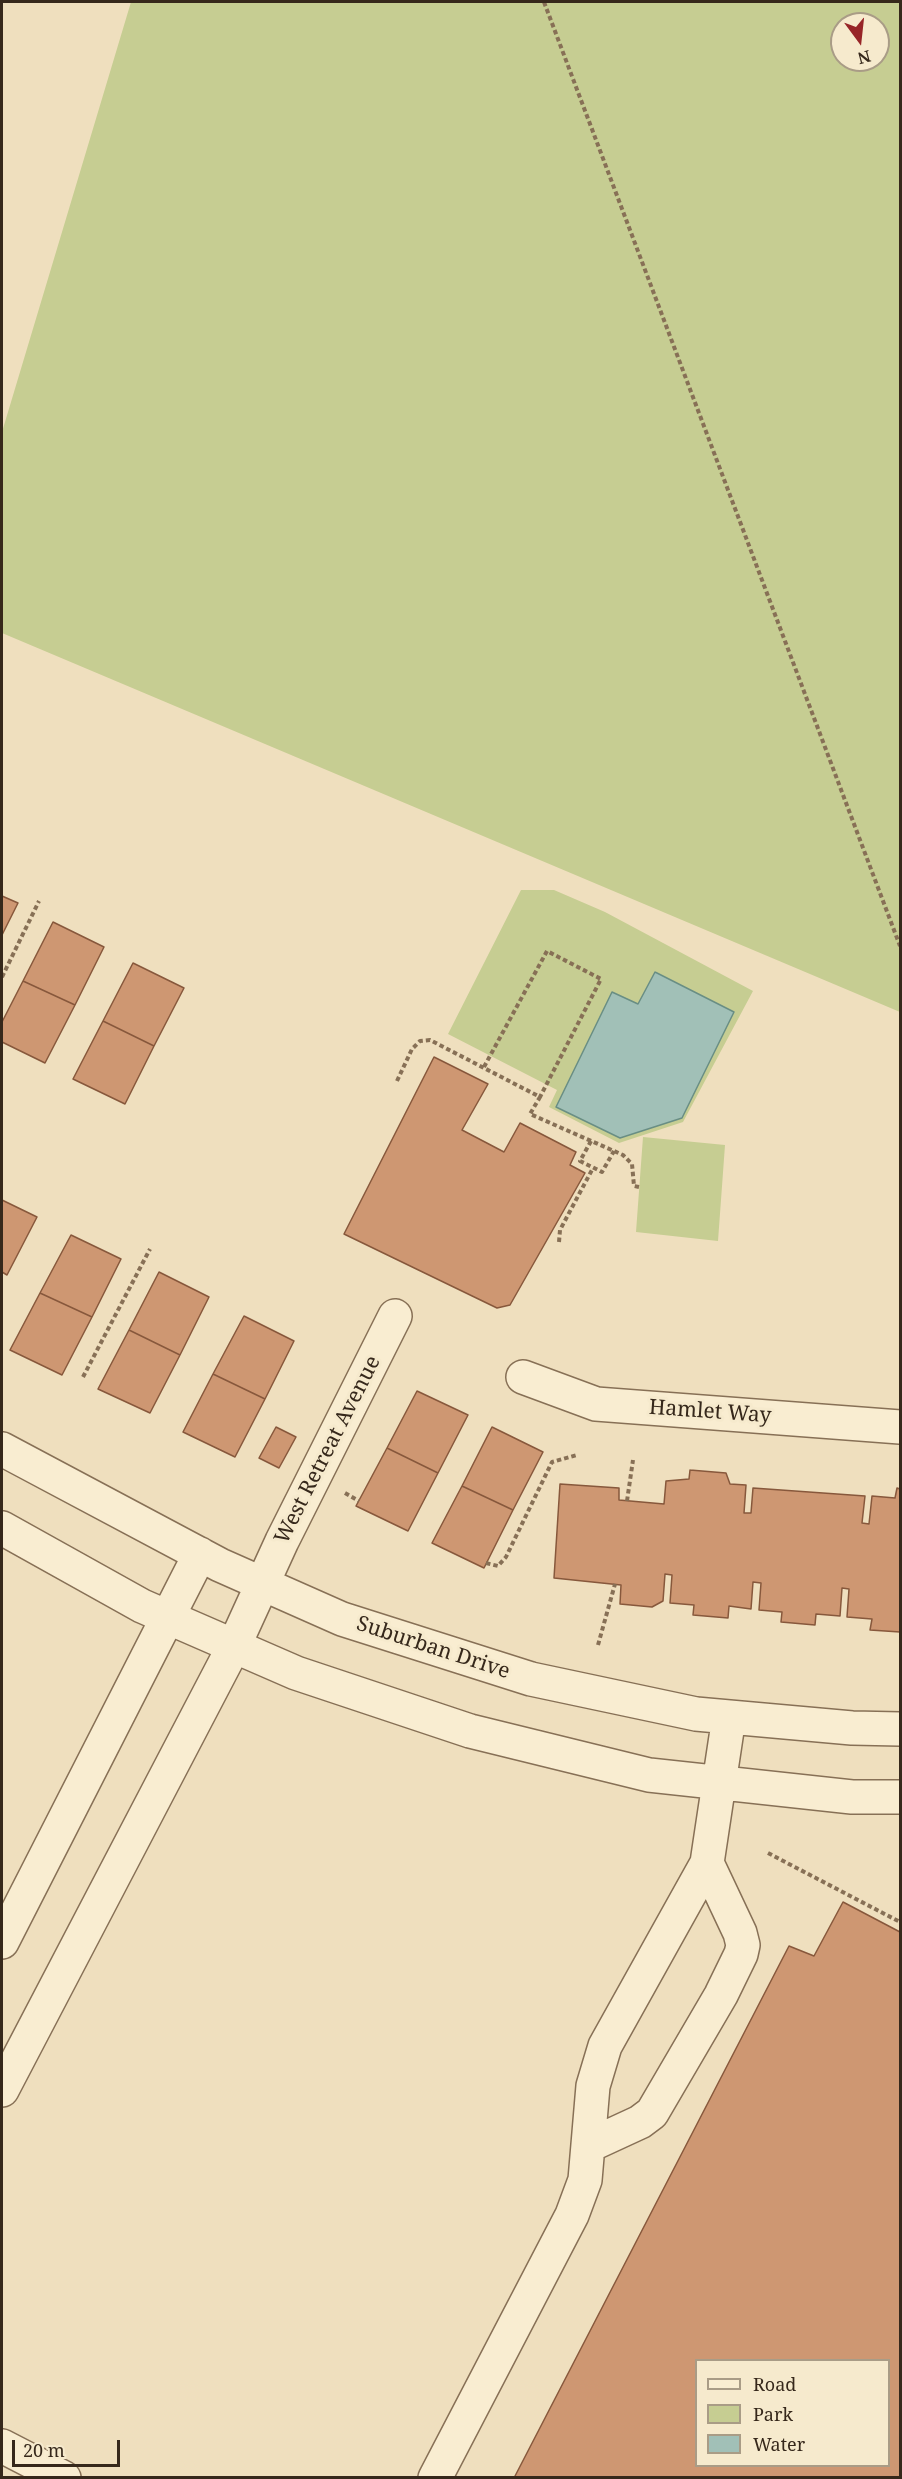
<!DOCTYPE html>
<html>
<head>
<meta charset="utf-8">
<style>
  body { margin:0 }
  #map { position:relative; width:902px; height:2479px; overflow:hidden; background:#efdfbe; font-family:"Noto Serif",serif }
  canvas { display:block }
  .frame { position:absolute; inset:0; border:3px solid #36281b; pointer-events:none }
  .legend { position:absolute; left:695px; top:2359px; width:195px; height:108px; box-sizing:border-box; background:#f6eacd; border:2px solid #a99c86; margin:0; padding:8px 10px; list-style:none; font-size:18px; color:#36281b }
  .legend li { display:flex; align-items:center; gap:12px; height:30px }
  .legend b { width:30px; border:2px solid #a99c86 }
  .north { position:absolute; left:830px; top:12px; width:60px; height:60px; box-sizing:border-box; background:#f6eacd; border:2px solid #a99c86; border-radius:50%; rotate:165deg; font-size:16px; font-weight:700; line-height:24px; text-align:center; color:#36281b }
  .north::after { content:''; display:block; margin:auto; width:21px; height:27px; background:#972527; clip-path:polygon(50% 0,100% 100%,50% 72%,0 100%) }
  .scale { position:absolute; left:12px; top:2440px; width:108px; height:27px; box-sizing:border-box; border:3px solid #36281b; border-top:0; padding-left:8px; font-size:18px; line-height:21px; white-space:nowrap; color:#36281b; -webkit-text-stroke:4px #f6eacd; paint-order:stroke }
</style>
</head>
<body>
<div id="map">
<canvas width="902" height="2479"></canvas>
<div class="frame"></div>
<ul class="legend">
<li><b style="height:8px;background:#f9edd1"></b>Road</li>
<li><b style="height:16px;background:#c6cd92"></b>Park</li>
<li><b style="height:16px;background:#a1c0b7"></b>Water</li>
</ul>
<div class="north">N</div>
<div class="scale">20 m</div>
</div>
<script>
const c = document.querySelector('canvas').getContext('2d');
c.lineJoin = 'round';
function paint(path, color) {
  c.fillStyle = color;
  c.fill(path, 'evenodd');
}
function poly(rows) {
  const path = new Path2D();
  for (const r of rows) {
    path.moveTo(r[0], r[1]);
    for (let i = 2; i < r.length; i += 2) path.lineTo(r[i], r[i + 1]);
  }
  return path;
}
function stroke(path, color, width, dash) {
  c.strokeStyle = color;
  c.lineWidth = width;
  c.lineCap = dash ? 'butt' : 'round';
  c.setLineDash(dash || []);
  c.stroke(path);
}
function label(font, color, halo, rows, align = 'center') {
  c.font = font + ' "Noto Serif",serif';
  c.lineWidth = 6;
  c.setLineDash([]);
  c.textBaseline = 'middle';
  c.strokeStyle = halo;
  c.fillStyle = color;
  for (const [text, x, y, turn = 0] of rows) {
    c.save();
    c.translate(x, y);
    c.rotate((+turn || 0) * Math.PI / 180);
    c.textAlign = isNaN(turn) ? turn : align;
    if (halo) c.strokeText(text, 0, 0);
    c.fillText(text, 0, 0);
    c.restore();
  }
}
paint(poly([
  [131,2,900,2,900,1012,2,633,2,432],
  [842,24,878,24,878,60,842,60],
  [521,890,554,890,605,912,753,991,683,1122,619,1143,549,1107,557,1090,448,1034],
  [643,1137,725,1145,718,1241,636,1232]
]), '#c6cd92');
const water = poly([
  [655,972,734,1012,682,1118,620,1138,556,1107,612,992,638,1004,655,972]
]);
paint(water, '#a1c0b7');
stroke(water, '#698e84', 1.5);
const building = poly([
  [2,896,18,903,2,935,2,896],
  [53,922,104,947,75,1005,23,981,53,922],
  [133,963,184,988,154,1046,103,1021,133,963],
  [23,981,75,1005,45,1063,2,1042,2,1022,23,981],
  [103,1021,154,1046,125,1104,73,1079,103,1021],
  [434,1057,488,1084,462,1130,504,1152,520,1123,576,1152,570,1165,585,1173,510,1305,497,1308,344,1234,434,1057],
  [2,1200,37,1217,7,1275,2,1272,2,1200],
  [71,1235,121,1259,92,1317,40,1293,71,1235],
  [159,1272,209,1297,180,1355,129,1330,159,1272],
  [40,1293,92,1317,62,1375,10,1350,40,1293],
  [244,1316,294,1341,265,1399,213,1374,244,1316],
  [129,1330,180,1355,150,1413,98,1389,129,1330],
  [213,1374,265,1399,235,1457,183,1432,213,1374],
  [417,1391,468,1415,438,1473,387,1448,417,1391],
  [276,1427,296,1437,279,1468,259,1458,276,1427],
  [492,1427,543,1452,513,1510,462,1486,492,1427],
  [387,1448,438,1473,408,1531,356,1506,387,1448],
  [690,1470,726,1473,730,1484,746,1485,744,1513,751,1513,753,1488,865,1496,862,1523,869,1524,872,1496,895,1498,897,1488,900,1489,900,1632,870,1630,872,1619,847,1617,849,1589,842,1588,840,1616,816,1614,815,1625,781,1622,782,1612,759,1610,761,1583,753,1582,751,1609,729,1606,728,1618,693,1615,694,1605,670,1603,672,1575,665,1574,663,1601,652,1607,620,1604,621,1585,554,1578,560,1484,619,1488,619,1500,664,1504,666,1481,689,1479,690,1470],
  [462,1486,513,1510,484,1568,432,1543,462,1486],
  [843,1902,900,1932,900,2478,514,2478,789,1946,814,1956,843,1902],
  [696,2360,888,2360,888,2466,696,2466,696,2360]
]);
paint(building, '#ce9772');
stroke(building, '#87583c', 1.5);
const minor = poly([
  [523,1377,596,1404,900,1427],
  [2,1449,220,1565,342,1619,531,1679,696,1714,852,1728,900,1729],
  [2,1528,142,1606,296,1673,470,1731,649,1775,852,1797,900,1797],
  [2,1942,200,1554],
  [2,2090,234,1646,282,1541,395,1316],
  [588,2146,640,2122,652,2113,721,1995,741,1954,743,1945,740,1933,707,1863],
  [2,2446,64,2478],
  [435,2478,572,2215,585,2180,593,2086,605,2046,707,1863,729,1717]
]);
stroke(minor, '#877056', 36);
stroke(poly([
  [544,2,900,946],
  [2,977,39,901],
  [484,1067,547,951,601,979,540,1097],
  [397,1081,412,1049,420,1041,430,1040,540,1097,530,1114,623,1155,632,1164,634,1186,639,1187],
  [591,1141,580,1161,602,1172,614,1151],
  [559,1242,560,1230,593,1168],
  [83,1377,150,1249],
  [345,1493,359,1501],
  [627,1501,633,1460],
  [486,1563,498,1566,506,1557,552,1462,577,1455],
  [598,1645,615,1584],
  [768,1853,900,1922]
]), '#877056', 4, [4.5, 3]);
stroke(minor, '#f9edd1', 33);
label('21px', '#36281b', '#f6eacd', [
  ["Hamlet Way",710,1412,4],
  ["West Retreat Avenue",328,1450,-63],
  ["Suburban Drive",433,1648,18]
]);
</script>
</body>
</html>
